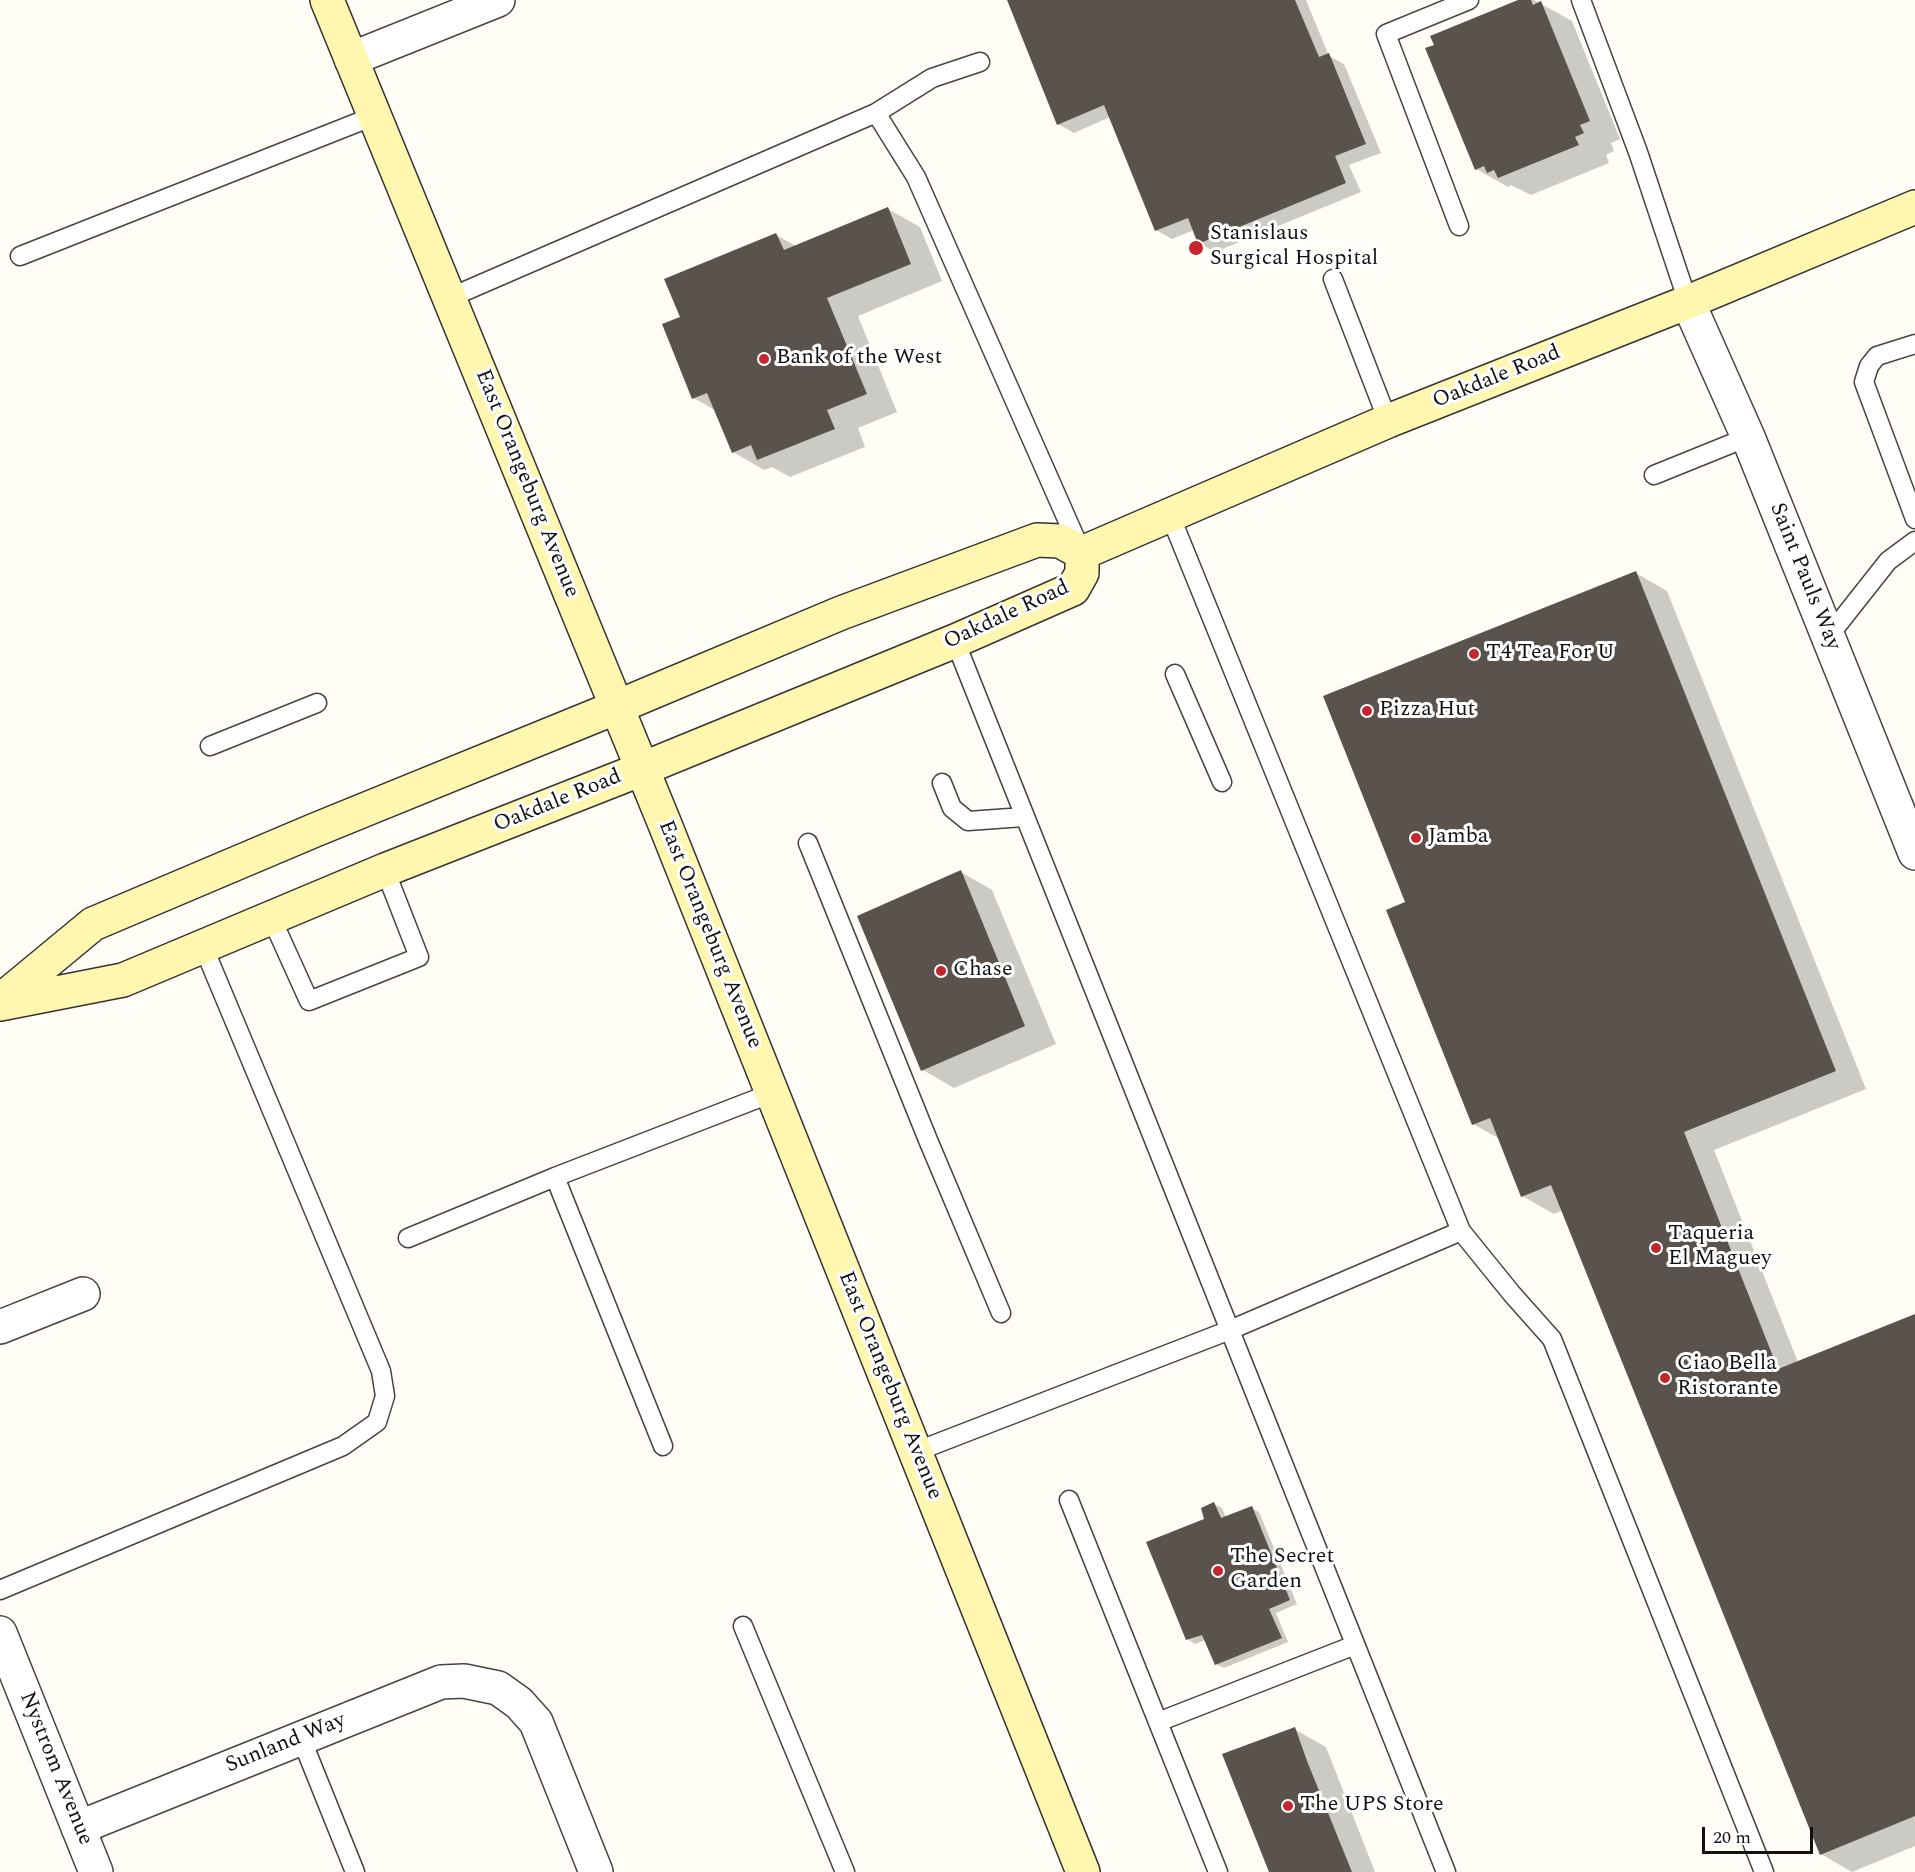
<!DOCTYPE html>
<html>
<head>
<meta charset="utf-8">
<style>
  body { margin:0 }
  #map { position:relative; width:1915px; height:1872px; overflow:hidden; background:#fffdf5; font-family:Spectral,serif }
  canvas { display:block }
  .scale { position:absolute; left:1702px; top:1827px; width:111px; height:27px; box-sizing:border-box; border:3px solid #111; border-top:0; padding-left:8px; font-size:18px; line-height:21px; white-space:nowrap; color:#111; -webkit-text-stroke:4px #fff; paint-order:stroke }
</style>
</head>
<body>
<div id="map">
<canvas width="1915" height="1872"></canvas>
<div class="scale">20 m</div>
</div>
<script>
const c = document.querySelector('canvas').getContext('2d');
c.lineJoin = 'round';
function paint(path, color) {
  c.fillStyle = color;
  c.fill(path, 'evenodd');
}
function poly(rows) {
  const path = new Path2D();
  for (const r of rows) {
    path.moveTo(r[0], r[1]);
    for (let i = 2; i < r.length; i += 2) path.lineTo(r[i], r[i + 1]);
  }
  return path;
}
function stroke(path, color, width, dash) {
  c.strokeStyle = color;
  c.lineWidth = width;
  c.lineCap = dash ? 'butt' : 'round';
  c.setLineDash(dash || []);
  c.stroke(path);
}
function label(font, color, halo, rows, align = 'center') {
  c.font = font + ' Spectral,serif';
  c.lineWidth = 6;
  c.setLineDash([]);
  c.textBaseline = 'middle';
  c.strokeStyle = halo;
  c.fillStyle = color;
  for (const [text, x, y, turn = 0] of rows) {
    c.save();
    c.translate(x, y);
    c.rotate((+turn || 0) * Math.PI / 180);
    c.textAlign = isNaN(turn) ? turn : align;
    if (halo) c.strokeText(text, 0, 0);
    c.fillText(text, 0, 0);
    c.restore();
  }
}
paint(poly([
  [1008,0,1306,0,1329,56,1344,64,1381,153,1349,165,1361,192,1215,252,1199,243,1194,230,1172,239,1156,230,1110,117,1074,133,1058,124],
  [1522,0,1534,0,1572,21,1620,139,1611,143,1614,151,1606,155,1609,163,1531,195,1511,185,1508,187,1476,169],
  [888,209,920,227,942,281,858,316,897,412,858,428,865,447,790,477,772,467,764,470,733,452,716,411,694,398,682,318,776,235,796,246],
  [1636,573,1667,591,1866,1089,1714,1150,1798,1362,1915,1315,1915,1846,1852,1872,1821,1854,1563,1210,1554,1214,1522,1196,1500,1139,1473,1124,1407,903],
  [961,872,992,890,1056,1044,954,1088,923,1070],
  [1214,1504,1222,1508,1226,1517,1251,1508,1259,1512,1297,1604,1276,1613,1288,1642,1224,1668,1216,1664,1205,1640,1195,1644,1187,1639,1206,1520],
  [1294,1729,1326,1747,1375,1872,1270,1872]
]), '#0003');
paint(poly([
  [1007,0,1295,0,1319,57,1329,53,1366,144,1335,156,1346,183,1198,244,1188,218,1155,231,1104,105,1057,125],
  [1518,0,1531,0,1533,5,1541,1,1590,121,1580,125,1584,133,1575,137,1579,145,1498,178,1494,170,1487,173,1484,166,1475,170,1425,48,1434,45,1430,36],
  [888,207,911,264,827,298,867,394,827,410,835,429,757,460,751,445,732,453,707,393,692,399,662,324,680,317,664,279,776,233,784,250],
  [1636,571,1836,1071,1684,1132,1778,1369,1915,1314,1915,1816,1820,1855,1551,1185,1521,1197,1490,1118,1472,1125,1386,910,1405,902,1323,696],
  [961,870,1025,1026,921,1071,857,916],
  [1214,1502,1221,1518,1252,1506,1290,1600,1269,1609,1282,1638,1215,1665,1202,1635,1186,1640,1146,1542,1204,1519,1201,1508],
  [1295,1727,1307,1761,1352,1872,1269,1872,1222,1754]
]), '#5a524d');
const lane = poly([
  [1581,0,1638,152,1688,302],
  [876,113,916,177,1081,551],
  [1459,226,1386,34,1469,0],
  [20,256,374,116],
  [1333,279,1388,421],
  [449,298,876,113,932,78,980,62],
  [1915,344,1877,356,1869,366,1864,382,1915,519],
  [1654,475,1748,437],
  [1170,515,1461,1231,1512,1294,1552,1339,1764,1872],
  [1828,637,1888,561,1915,541],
  [955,641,1446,1872],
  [1175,674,1222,782],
  [210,746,317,703],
  [942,783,952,808,968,821,1024,817],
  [808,843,928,1140,1001,1313],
  [271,917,309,1001,419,957,385,870],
  [555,1177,663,1446],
  [408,1238,555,1177,772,1093],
  [915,1452,1230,1330,1461,1231],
  [1069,1500,1218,1872],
  [0,1590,343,1446,377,1422,385,1396,381,1371,203,946],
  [743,1626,845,1872],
  [1158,1722,1355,1645],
  [301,1738,355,1872]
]);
const street = poly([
  [351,59,498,0],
  [1688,302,1748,437,1915,853],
  [0,1327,83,1294],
  [0,1633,96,1872],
  [78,1828,441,1682,464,1681,498,1688,519,1703,536,1722,596,1872]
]);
const secondary = poly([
  [327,0,664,822,1083,1872],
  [1082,553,1388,421,1688,302,1915,207],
  [0,1001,93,924,315,830,617,707,841,613,1037,540,1060,541,1082,553],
  [0,1004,123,980,385,870,642,769,955,641,1073,589,1082,573,1082,553]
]);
stroke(lane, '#444', 21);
stroke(street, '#444', 36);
stroke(secondary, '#333', 36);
stroke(lane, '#fff', 18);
stroke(street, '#fff', 33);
stroke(secondary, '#fff6b0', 33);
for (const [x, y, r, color] of [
  [1196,248,8,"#c4262e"],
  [764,359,6,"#c4262e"],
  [1474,654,6,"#c4262e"],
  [1367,711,6,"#c4262e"],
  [1416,838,6,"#c4262e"],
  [941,971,6,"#c4262e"],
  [1656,1248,6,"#c4262e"],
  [1665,1378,6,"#c4262e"],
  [1218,1571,6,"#c4262e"],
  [1288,1806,6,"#c4262e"]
]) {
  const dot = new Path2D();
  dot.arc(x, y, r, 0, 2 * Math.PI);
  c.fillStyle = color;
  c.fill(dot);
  stroke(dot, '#fff', 2);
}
label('22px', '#111', '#fff', [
  ["Stanislaus",1210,235],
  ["Surgical Hospital",1210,260],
  ["Bank of the West",776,359],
  ["T4 Tea For U",1486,654],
  ["Pizza Hut",1379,711],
  ["Jamba",1428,838],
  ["Chase",953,971],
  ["Taqueria",1668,1235],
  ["El Maguey",1668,1260],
  ["Ciao Bella",1677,1365],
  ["Ristorante",1677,1390],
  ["The Secret",1230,1558],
  ["Garden",1230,1583],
  ["The UPS Store",1300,1806]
], 'left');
label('22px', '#111', '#fff', [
  ["Oakdale Road",1497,378,-22],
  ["East Orangeburg Avenue",526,484,68],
  ["Saint Pauls Way",1804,577,68],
  ["Oakdale Road",1007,616,-25],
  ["Oakdale Road",558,802,-22],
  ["East Orangeburg Avenue",709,935,68],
  ["East Orangeburg Avenue",889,1386,68],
  ["Sunland Way",286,1744,-22],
  ["Nystrom Avenue",55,1769,68]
]);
</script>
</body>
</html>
